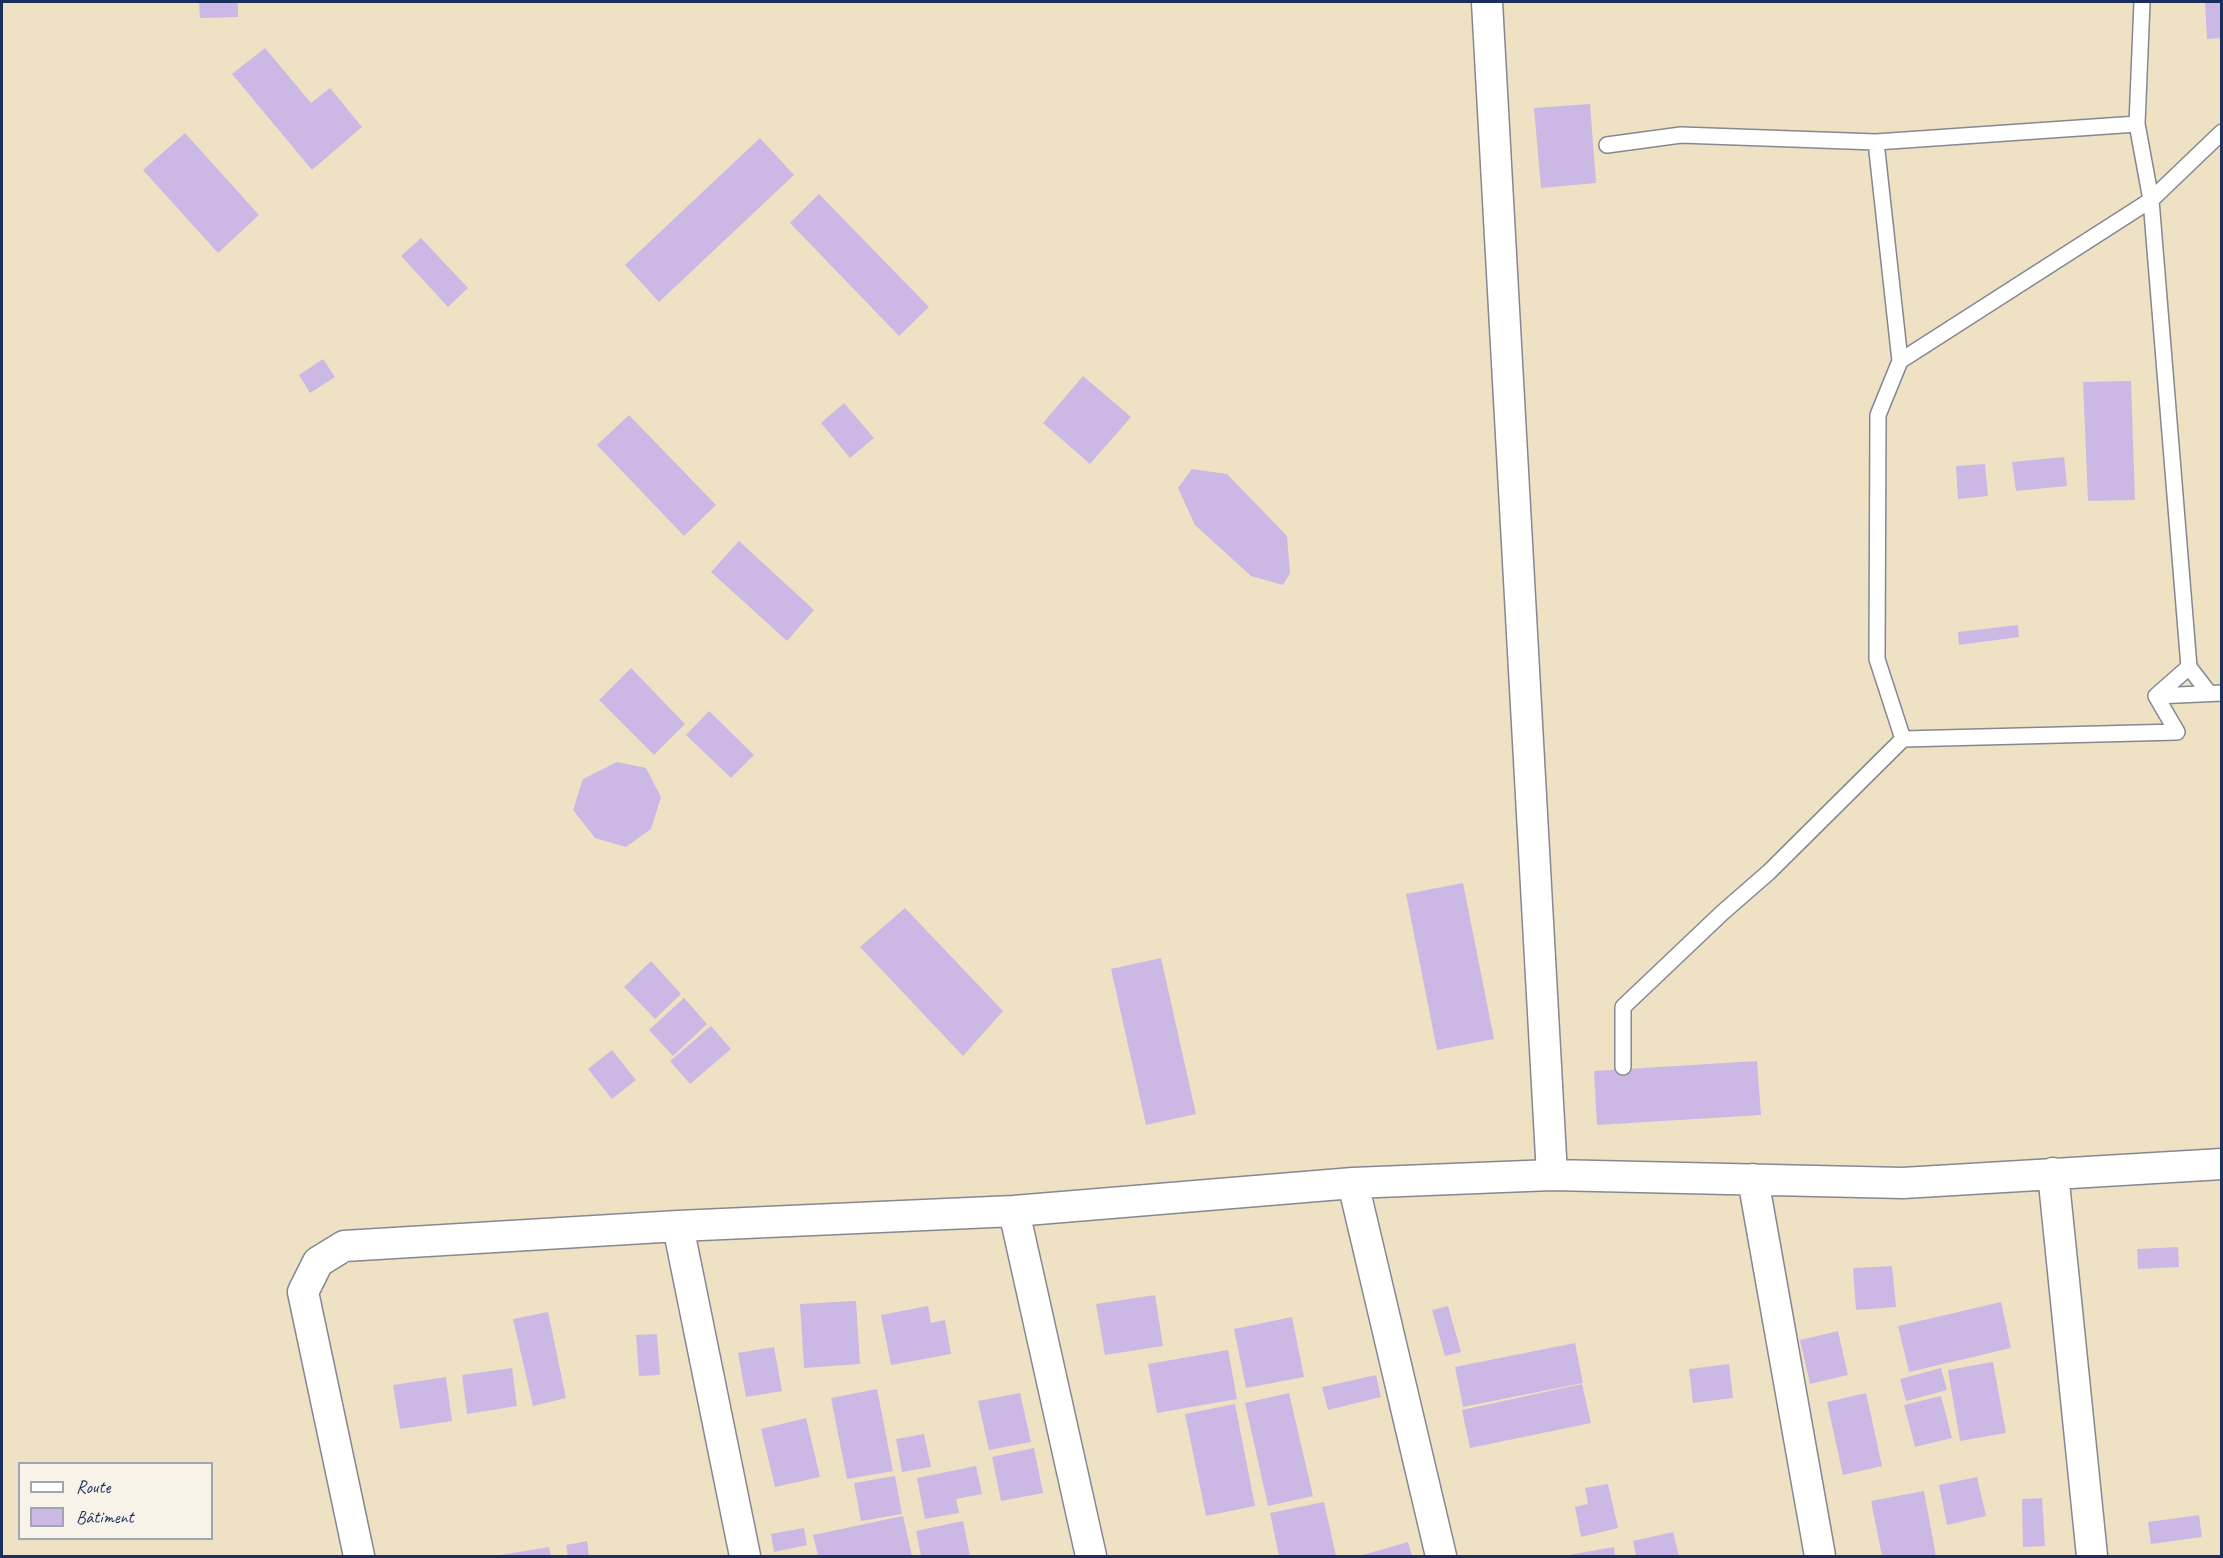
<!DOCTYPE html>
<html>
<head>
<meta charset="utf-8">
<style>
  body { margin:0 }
  #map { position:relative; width:2223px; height:1558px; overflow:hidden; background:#efe2c4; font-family:Caveat,sans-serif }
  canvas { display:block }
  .frame { position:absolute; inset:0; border:3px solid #1b2f5e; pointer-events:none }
  .legend { position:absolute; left:18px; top:1462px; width:195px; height:78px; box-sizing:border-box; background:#f7f3e8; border:2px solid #9fa5b1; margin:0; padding:8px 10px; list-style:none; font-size:18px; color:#1b2f5e }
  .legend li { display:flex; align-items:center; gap:12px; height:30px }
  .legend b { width:30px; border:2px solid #9fa5b1 }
</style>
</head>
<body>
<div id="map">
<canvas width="2223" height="1558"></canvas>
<div class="frame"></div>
<ul class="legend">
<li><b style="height:8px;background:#fff"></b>Route</li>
<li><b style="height:16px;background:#ccb8e5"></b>Bâtiment</li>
</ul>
</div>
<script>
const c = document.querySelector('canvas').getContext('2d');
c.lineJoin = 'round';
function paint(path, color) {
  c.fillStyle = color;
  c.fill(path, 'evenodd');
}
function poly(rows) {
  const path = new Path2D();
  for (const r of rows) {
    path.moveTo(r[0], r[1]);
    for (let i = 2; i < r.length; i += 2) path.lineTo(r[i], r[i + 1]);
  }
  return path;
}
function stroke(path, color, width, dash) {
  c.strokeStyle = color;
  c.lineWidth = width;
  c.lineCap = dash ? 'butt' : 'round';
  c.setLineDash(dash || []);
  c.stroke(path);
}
paint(poly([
  [199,2,238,2,238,17,200,18],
  [2205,2,2222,2,2222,38,2207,39],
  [265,48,311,103,330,88,362,127,312,170,232,74],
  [1590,104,1596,183,1541,188,1534,108],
  [185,133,259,215,218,253,143,170],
  [760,138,794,175,659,302,625,265],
  [819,194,929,307,899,336,790,223],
  [421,238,468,288,448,307,401,256],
  [323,359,335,377,310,393,299,375],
  [1083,376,1131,417,1090,464,1043,423],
  [2131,381,2135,500,2088,501,2083,382],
  [844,403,874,438,850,458,821,423],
  [629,415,716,505,684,536,597,445],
  [2064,457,2067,486,2016,491,2012,462],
  [1985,464,1988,496,1958,499,1956,466],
  [1192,469,1227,474,1287,536,1290,573,1283,585,1251,576,1195,525,1178,488],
  [739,541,814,610,787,641,711,572],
  [2018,625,2019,637,1959,645,1958,632],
  [631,668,685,724,654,755,599,700],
  [709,711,754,755,731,778,686,735],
  [617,762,646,768,661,797,651,829,626,847,595,838,573,810,583,779],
  [1463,883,1494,1039,1437,1050,1406,894],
  [905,908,1003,1011,963,1056,860,947],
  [1161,958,1196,1114,1146,1125,1111,969],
  [651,961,681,994,655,1019,624,987],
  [684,998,707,1024,673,1056,649,1030],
  [711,1026,731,1049,690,1084,670,1061],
  [612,1050,636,1080,612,1099,588,1069],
  [1757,1061,1761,1115,1597,1125,1594,1071],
  [2178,1247,2179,1267,2138,1269,2137,1249],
  [1892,1266,1896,1307,1856,1310,1853,1268],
  [1155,1295,1163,1346,1105,1355,1096,1304],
  [856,1301,860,1364,804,1368,800,1304],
  [2001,1302,2011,1348,1909,1372,1898,1326],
  [928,1306,931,1323,945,1320,951,1354,891,1365,881,1315],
  [1448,1306,1461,1352,1445,1356,1432,1310],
  [548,1312,566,1398,533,1406,513,1319],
  [1292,1317,1304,1377,1246,1388,1234,1329],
  [1838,1331,1848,1375,1810,1384,1800,1340],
  [657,1334,660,1375,639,1376,636,1335],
  [1575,1343,1583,1383,1463,1407,1455,1367],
  [774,1347,782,1391,746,1397,738,1353],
  [1228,1350,1237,1399,1157,1413,1148,1364],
  [1993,1362,2006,1433,1960,1441,1948,1370],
  [1729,1364,1733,1398,1693,1403,1689,1369],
  [512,1368,517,1406,467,1414,462,1375],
  [1941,1368,1947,1390,1906,1401,1900,1379],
  [1376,1375,1381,1397,1328,1410,1322,1387],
  [446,1377,452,1421,400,1429,393,1385],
  [1582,1384,1591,1423,1470,1448,1462,1410],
  [877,1389,893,1471,847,1479,831,1398],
  [1020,1393,1031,1442,989,1450,978,1401],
  [1289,1393,1313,1496,1268,1506,1245,1403],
  [1866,1393,1882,1466,1843,1475,1827,1402],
  [1941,1396,1952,1438,1915,1447,1904,1405],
  [1235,1404,1255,1506,1206,1516,1185,1414],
  [806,1418,820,1477,775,1487,761,1429],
  [924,1434,931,1467,902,1472,896,1439],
  [1034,1448,1043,1493,1001,1501,992,1457],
  [976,1466,982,1494,956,1499,959,1513,925,1519,917,1478],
  [895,1476,902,1514,861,1521,854,1483],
  [1977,1477,1986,1516,1947,1525,1939,1485],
  [1608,1484,1618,1528,1581,1537,1575,1507,1588,1504,1585,1488],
  [1924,1491,1936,1556,1882,1556,1871,1501],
  [2042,1498,2045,1546,2023,1547,2022,1499],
  [1324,1502,1336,1556,1279,1556,1270,1513],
  [2199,1515,2202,1537,2151,1544,2148,1522],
  [903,1516,912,1556,818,1556,813,1535],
  [963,1521,970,1556,921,1556,916,1531],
  [804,1528,807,1545,774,1552,771,1534],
  [1673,1532,1679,1556,1636,1556,1633,1541],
  [587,1541,589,1556,568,1556,566,1545],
  [1408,1542,1412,1556,1359,1556],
  [549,1547,551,1556,500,1556,500,1555],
  [1614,1547,1615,1556,1569,1556,1569,1555]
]), '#ccb8e5');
const service = poly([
  [2142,2,2137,124,2151,200,2189,667,2209,693],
  [1876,142,1900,361,1878,415,1877,659,1903,739],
  [1607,145,1681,135,1876,142,2137,124],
  [1900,361,2151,200,2222,132],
  [2156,696,2189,667],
  [1623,1067,1623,1007,1722,913,1769,872,1903,739,2177,732,2156,696,2222,693]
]);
const minor = poly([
  [1487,2,1552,1175],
  [2053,1173,2092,1556],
  [1753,1179,1820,1556],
  [1353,1183,1441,1556],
  [1014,1211,1091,1556],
  [678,1226,745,1556],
  [359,1556,303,1292,318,1262,344,1246,678,1226,1014,1211,1353,1183,1552,1175,1903,1183,2222,1164]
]);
stroke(service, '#858891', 18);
stroke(minor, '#858891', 33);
stroke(service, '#fff', 15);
stroke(minor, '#fff', 30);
</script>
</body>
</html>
